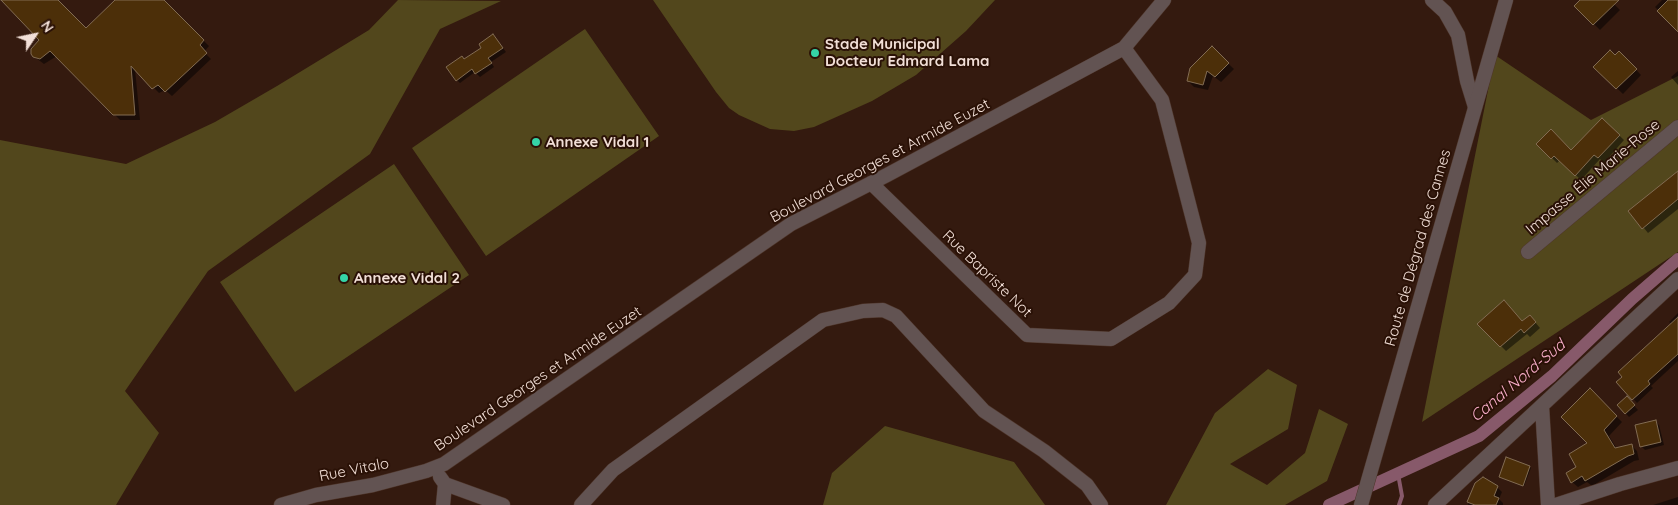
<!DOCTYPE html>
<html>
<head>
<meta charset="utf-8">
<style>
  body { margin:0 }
  #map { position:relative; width:1678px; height:505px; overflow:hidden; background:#341a0f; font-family:Quicksand,sans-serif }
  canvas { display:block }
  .north { position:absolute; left:10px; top:10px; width:50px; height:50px; -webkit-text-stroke:4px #2a1106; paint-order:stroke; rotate:56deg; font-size:14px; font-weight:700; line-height:20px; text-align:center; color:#f2dfd7 }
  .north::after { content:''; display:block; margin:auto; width:18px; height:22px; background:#f2dfd7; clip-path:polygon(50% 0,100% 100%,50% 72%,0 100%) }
</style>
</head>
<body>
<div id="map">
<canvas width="1678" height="505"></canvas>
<div class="north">N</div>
</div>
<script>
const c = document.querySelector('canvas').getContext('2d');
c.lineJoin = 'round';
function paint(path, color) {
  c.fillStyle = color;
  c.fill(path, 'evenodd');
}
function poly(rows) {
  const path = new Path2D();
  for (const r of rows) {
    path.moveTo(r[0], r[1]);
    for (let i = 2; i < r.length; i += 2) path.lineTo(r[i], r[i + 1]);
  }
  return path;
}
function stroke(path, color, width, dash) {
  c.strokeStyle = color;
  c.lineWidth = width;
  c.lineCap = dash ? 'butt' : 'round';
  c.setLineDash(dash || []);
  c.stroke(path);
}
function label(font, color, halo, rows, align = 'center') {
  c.font = font + ' Quicksand,sans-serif';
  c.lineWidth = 4;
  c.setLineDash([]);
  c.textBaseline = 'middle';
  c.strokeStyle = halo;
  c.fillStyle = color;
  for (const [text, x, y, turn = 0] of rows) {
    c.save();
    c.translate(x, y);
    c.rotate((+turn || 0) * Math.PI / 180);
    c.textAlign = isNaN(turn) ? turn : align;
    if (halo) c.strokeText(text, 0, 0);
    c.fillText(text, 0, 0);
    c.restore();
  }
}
paint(poly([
  [398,0,501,1,440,29,370,154,208,271,125,391,159,433,116,505,0,505,0,140,126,164,215,122,277,86,369,30],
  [653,0,995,0,966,31,916,75,872,101,814,127,794,131,770,129,739,115,729,108,716,92],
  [585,29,659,136,486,256,412,148],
  [1495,55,1591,120,1678,76,1678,252,1422,422],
  [394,164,469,275,295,392,220,282],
  [1268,369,1297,385,1288,429,1230,464,1267,485,1305,453,1319,409,1348,424,1327,481,1285,505,1166,505,1215,413],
  [885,426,1014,462,1045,505,823,505,832,473]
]), '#52471c');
paint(poly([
  [2,0,57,0,86,30,117,0,162,0,209,46,204,52,211,59,172,96,165,90,159,93,135,69,140,120,120,120,57,56,44,64,32,55,41,40],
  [1582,0,1610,0,1620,10,1600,30,1576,6],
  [1662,0,1678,0,1678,30,1655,7],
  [493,35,506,52,491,62,494,67,480,77,475,72,460,83,457,80,465,60,483,48],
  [1212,48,1234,69,1221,82,1213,76,1208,90,1194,87,1188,81],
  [1619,52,1641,75,1623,94,1595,67,1615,56],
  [1678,71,1678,85,1671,77],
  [1602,119,1624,140,1604,163,1600,159,1581,180,1560,160,1557,163,1538,144,1571,152],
  [1678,172,1678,209,1648,233,1630,211],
  [1678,313,1678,361,1651,386,1653,388,1637,403,1618,382,1672,324,1669,322],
  [1535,322,1540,328,1530,337,1527,334,1506,351,1479,324],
  [1590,390,1622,422,1609,436,1617,449,1631,445,1637,451,1639,460,1634,461,1592,486,1587,482,1578,487,1572,482,1589,444],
  [1627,398,1638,410,1629,417,1618,405],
  [1656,422,1659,425,1664,445,1645,450,1641,446],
  [1529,467,1531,468,1524,486,1502,478],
  [1476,483,1497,487,1502,492,1499,499,1503,503,1503,505,1468,505],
  [1678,497,1678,505,1653,505]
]), '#0007');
stroke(poly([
  [1398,474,1402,496,1399,505]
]), '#87596a', 4);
stroke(poly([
  [1329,505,1479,436,1552,376,1632,299,1678,259]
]), '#87596a', 12);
const building = poly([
  [1,0,58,0,86,28,115,0,164,0,204,40,200,45,207,53,165,92,158,85,152,89,131,66,135,115,113,115,50,51,40,59,33,57,31,54,31,49,39,40,1,0],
  [1580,0,1619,0,1593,25,1574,6,1580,0],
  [1668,0,1678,0,1678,32,1657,11,1668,0],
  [493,34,503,48,488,58,492,63,475,74,472,69,456,81,446,67,462,56,464,59,481,48,479,44,493,34],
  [1212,46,1229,63,1215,77,1207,71,1203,85,1187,81,1190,68,1212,46],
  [1610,50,1615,55,1619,51,1637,69,1616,89,1593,67,1610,50],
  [1602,118,1620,135,1598,158,1594,155,1575,176,1554,156,1551,159,1536,144,1551,129,1571,150,1602,118],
  [1678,171,1678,199,1642,229,1628,211,1678,171],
  [1504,300,1522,321,1530,315,1536,322,1524,333,1521,329,1500,347,1477,324,1504,300],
  [1678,317,1678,354,1648,381,1650,384,1632,400,1616,382,1622,377,1618,372,1678,317],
  [1590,388,1617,416,1604,430,1615,448,1632,444,1634,454,1628,456,1585,481,1582,476,1571,483,1566,473,1576,467,1569,454,1587,443,1561,417,1590,388],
  [1627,396,1635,405,1625,414,1617,405,1627,396],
  [1656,420,1661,442,1640,447,1635,425,1656,420],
  [1506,457,1530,466,1523,486,1499,477,1506,457],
  [1483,477,1498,486,1494,496,1499,498,1496,505,1475,505,1467,502,1475,483,1483,477]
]);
paint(building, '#4c2f09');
stroke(building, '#826c53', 1);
const minor = poly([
  [1432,0,1445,12,1458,35,1467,81,1475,107],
  [871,183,1027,335,1111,339,1169,303,1195,275,1199,243,1162,100,1124,48],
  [1528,252,1678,127],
  [1542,406,1548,505],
  [440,477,445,484,443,505],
  [445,484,503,505],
  [281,505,316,495,373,485,426,471,444,464,791,224,887,175,1124,48,1164,0],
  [581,505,613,470,823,320,863,311,883,310,896,316,984,411,1044,451,1087,485,1101,505],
  [1435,505,1678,279],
  [1556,505,1620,484,1678,468]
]);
const tertiary = poly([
  [1361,505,1506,0]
]);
stroke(minor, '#4f362b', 15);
stroke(tertiary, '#4f362b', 15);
stroke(minor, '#625352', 14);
stroke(tertiary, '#625352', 14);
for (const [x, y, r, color] of [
  [815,53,5,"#35d4a7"],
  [536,142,5,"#35d4a7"],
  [344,278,5,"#35d4a7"]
]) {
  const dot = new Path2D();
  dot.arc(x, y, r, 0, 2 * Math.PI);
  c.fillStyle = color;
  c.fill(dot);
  stroke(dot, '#2a1106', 2);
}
label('bold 15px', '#f2dfd7', '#2a1106', [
  ["Stade Municipal",825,44],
  ["Docteur Edmard Lama",825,61],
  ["Annexe Vidal 1",546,142],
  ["Annexe Vidal 2",354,278]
], 'left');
label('15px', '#f2dfd7', '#2a1106', [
  ["Boulevard Georges et Armide Euzet",880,161,-28],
  ["Impasse Élie Marie-Rose",1593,177,-40],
  ["Route de Dégrad des Cannes",1418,248,-74],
  ["Rue Bapriste Not",987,274,44],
  ["Boulevard Georges et Armide Euzet",538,379,-34],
  ["Rue Vitalo",354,470,-11]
]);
label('italic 16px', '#fcb0cd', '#2a1106', [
  ["Canal Nord-Sud",1518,381,-40]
]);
</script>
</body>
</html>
